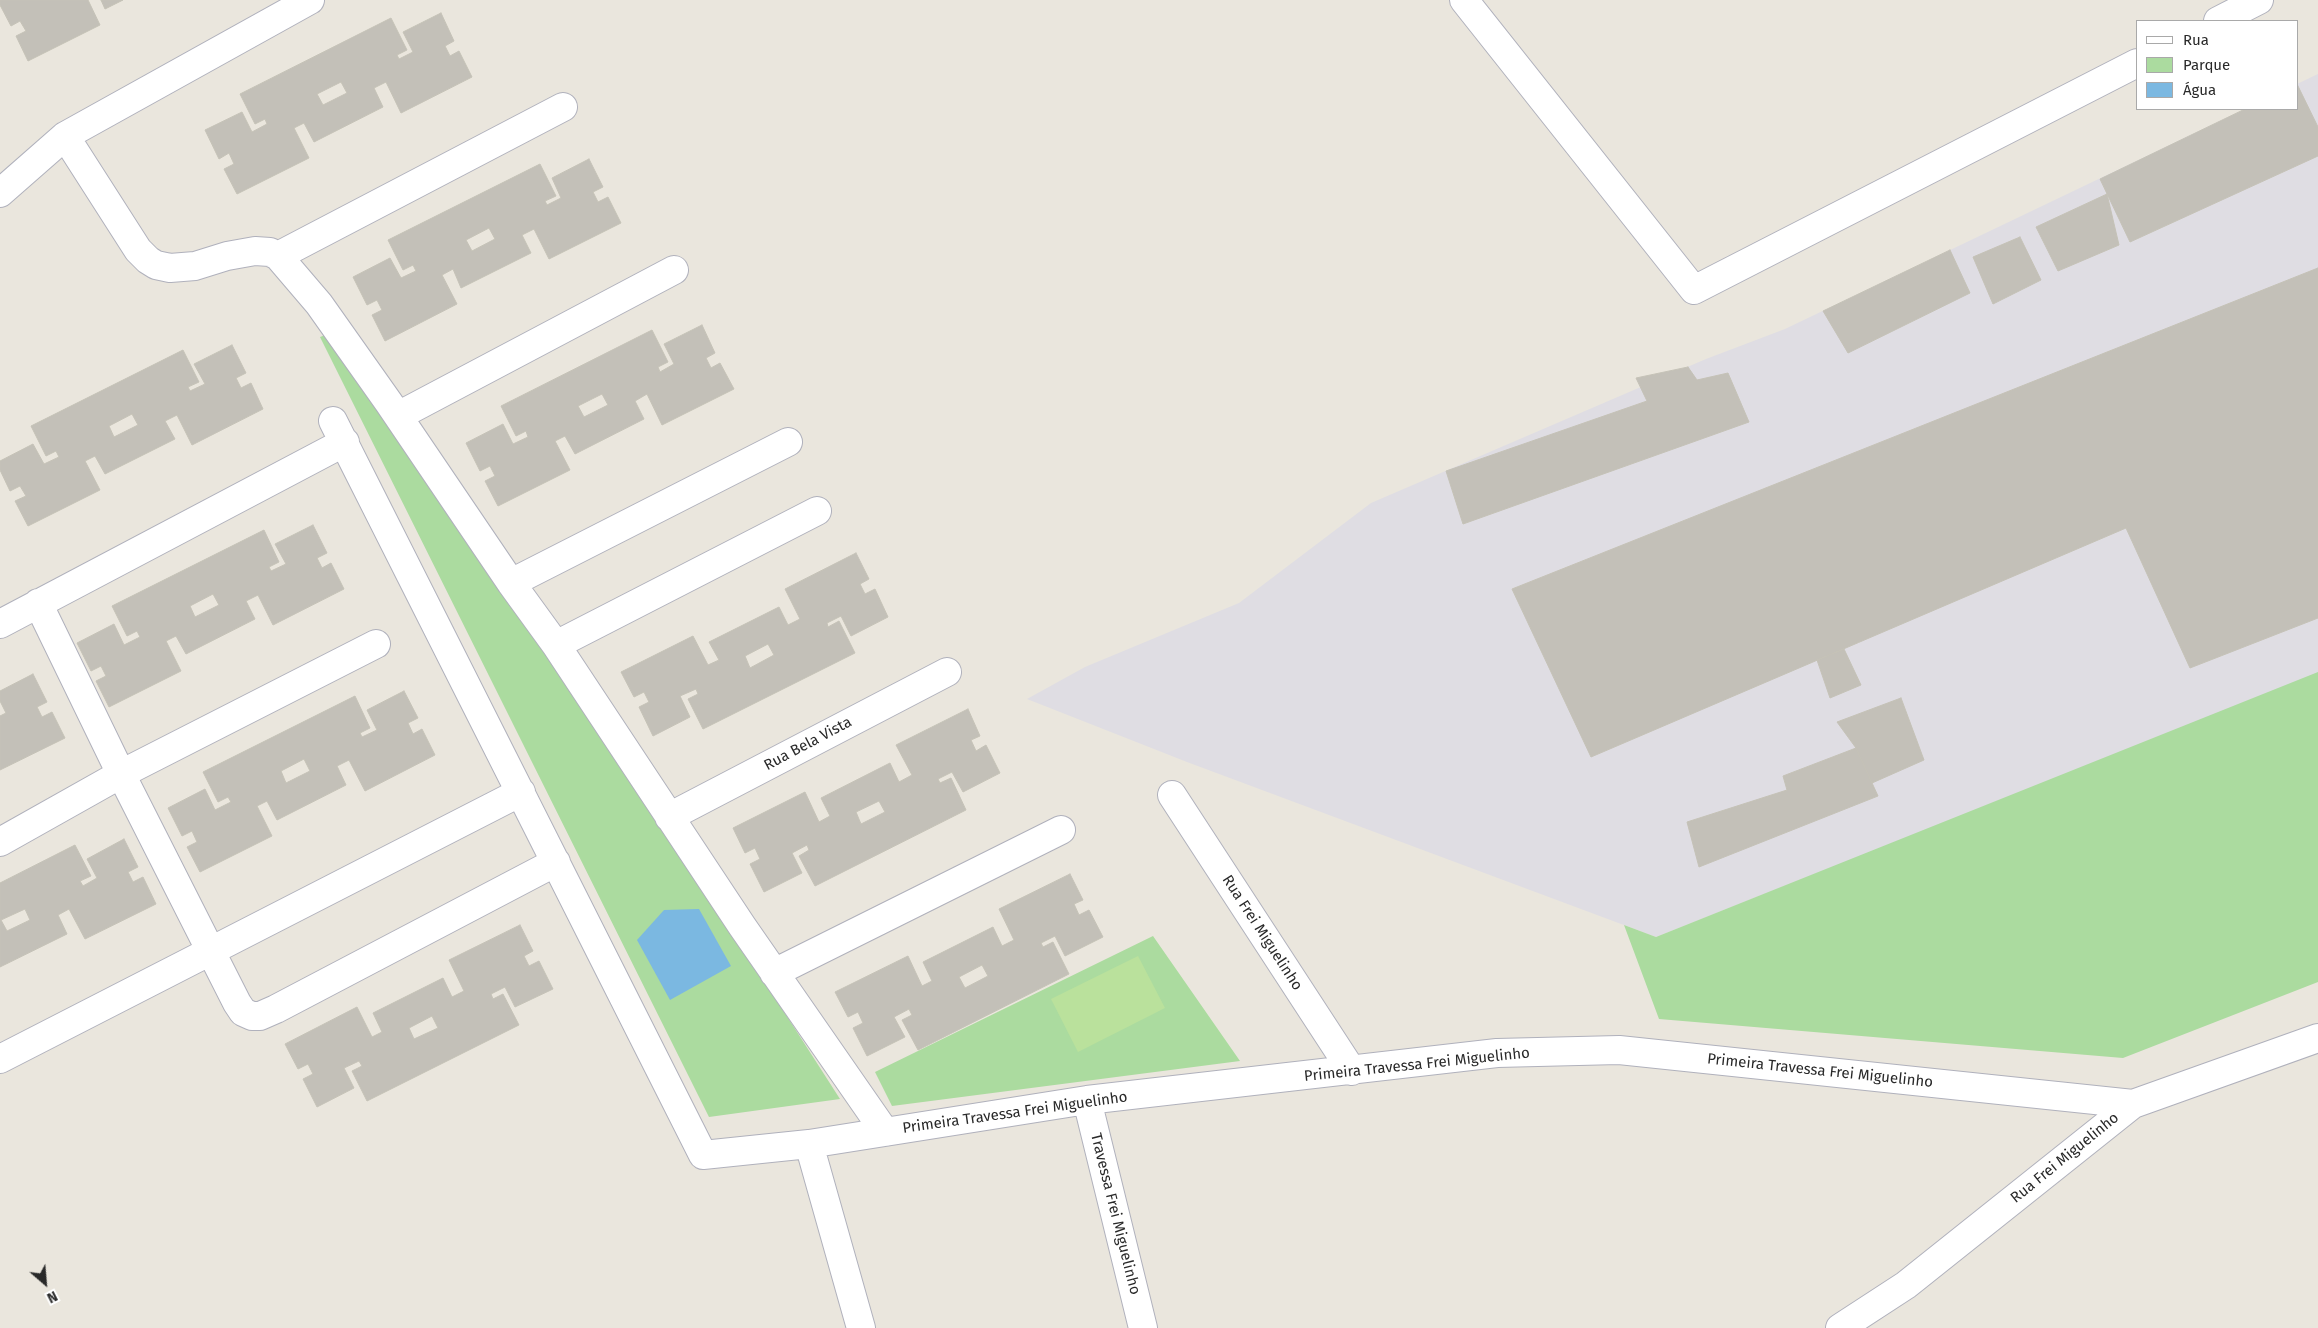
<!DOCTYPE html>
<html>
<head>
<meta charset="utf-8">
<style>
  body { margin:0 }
  #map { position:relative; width:2318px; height:1328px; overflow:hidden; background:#eae6dd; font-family:"Fira Sans",sans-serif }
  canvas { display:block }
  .legend { position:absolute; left:2136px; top:20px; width:162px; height:90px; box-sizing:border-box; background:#fff; border:1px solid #a9a9a9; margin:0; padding:6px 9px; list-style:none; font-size:15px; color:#292929 }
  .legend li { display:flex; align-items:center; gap:10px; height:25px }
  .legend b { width:25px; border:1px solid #a9a9a9 }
  .north { position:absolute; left:20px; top:1258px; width:50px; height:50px; -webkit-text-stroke:4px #fff; paint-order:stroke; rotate:153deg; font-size:14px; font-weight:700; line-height:20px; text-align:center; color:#292929 }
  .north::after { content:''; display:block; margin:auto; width:18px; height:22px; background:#292929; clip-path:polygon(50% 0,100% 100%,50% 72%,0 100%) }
</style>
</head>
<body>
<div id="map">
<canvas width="2318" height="1328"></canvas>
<ul class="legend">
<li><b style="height:6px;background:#fff"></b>Rua</li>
<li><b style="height:14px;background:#abdb9f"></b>Parque</li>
<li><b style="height:14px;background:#7bb8e1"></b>Água</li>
</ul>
<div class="north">N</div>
</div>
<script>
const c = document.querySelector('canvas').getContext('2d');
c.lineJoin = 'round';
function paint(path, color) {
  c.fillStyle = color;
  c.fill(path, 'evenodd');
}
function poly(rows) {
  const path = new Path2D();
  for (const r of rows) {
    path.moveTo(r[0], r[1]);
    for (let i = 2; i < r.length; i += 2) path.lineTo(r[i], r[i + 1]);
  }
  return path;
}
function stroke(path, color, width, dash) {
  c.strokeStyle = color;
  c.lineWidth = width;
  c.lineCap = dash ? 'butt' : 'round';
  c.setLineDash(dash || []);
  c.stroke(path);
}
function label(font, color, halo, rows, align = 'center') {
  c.font = font + ' "Fira Sans",sans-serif';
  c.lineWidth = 4.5;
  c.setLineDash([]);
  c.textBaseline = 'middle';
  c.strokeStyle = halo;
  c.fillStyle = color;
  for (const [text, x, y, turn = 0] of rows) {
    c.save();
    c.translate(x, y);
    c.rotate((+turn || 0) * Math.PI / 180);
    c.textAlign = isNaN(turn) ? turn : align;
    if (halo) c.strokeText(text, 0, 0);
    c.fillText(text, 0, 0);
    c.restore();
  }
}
paint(poly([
  [2318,74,2318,675,1656,937,1187,762,1027,699,1085,667,1239,603,1371,503,1706,359,1785,329,2245,109,2297,109,2297,84]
]), '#dfdde3');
paint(poly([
  [328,334,679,848,840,1099,709,1117,320,337],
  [2318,672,2318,982,2123,1058,1659,1019,1624,925,1656,937],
  [1153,936,1240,1061,892,1106,875,1072]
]), '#abdb9f');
paint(poly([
  [1138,956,1165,1008,1078,1052,1051,999]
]), '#bae19c');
paint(poly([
  [699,909,731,966,670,1000,637,940,664,910]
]), '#7bb8e1');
const building = poly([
  [0,0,88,0,100,25,28,61,16,36,26,31,20,21,11,26,0,5,0,0],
  [101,0,123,0,105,9,101,0],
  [441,13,454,41,445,46,450,56,459,51,472,77,401,113,386,82,374,88,383,107,314,142,304,123,294,128,309,158,237,194,224,169,234,164,229,153,219,159,205,130,242,112,252,132,267,124,265,119,255,124,240,94,391,18,407,50,397,55,399,59,413,52,403,32,441,13],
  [341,82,347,93,323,105,317,94,341,82],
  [2297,84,2318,127,2318,156,2130,242,2100,179,2245,109,2297,109,2297,84],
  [589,159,603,187,593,192,598,202,608,197,621,223,549,259,534,229,522,235,531,253,461,288,453,269,442,275,457,304,385,341,372,315,382,310,377,300,367,305,353,277,390,258,401,278,416,271,413,265,403,270,388,240,540,164,556,196,545,201,547,205,561,198,552,178,589,159],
  [489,228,495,239,472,251,466,240,489,228],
  [2107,194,2119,245,2058,271,2036,227,2107,194],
  [2020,237,2041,280,1993,304,1973,257,2020,237],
  [1950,250,1970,293,1848,353,1823,311,1950,250],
  [2318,268,2318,618,2190,668,2126,528,1591,757,1512,589,2318,268],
  [702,325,715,353,706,358,711,368,720,363,734,389,662,425,647,394,635,401,644,419,575,454,565,436,555,441,570,470,498,506,485,481,495,476,490,466,480,471,466,443,503,424,513,444,528,437,526,431,516,436,501,406,652,330,668,362,658,367,660,372,674,364,664,344,702,325],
  [602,394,608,405,584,417,578,406,602,394],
  [232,345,246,373,236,378,241,388,251,383,263,409,192,445,177,415,165,421,175,439,105,474,95,456,85,461,100,490,28,526,15,501,26,496,20,486,10,491,0,470,0,461,33,444,44,464,59,457,56,451,46,456,31,426,183,350,199,382,188,387,190,391,205,384,194,364,232,345],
  [132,414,138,425,114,437,109,426,132,414],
  [1688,367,1697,380,1728,373,1749,422,1463,524,1446,471,1647,401,1636,378,1688,367],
  [313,525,327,553,317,558,322,568,331,563,344,589,273,625,258,595,246,601,255,619,186,654,176,636,166,641,181,671,109,707,96,681,106,676,101,666,91,671,77,643,114,624,124,645,140,637,137,631,127,636,112,606,264,530,279,562,269,567,271,571,286,564,275,544,313,525],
  [213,594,219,605,195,617,190,606,213,594],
  [856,553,869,579,860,584,865,594,875,589,888,617,851,636,841,616,827,623,828,627,839,621,855,653,703,729,688,699,698,694,696,689,680,696,690,717,653,736,639,707,649,702,644,692,634,697,621,672,693,636,708,665,719,660,709,642,779,607,788,625,800,619,785,589,856,553],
  [768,644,774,655,750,668,745,656,768,644],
  [1844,649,1861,685,1830,698,1817,660,1844,649],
  [33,674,47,702,37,707,42,717,52,712,65,738,0,770,0,716,6,713,0,701,0,691,33,674],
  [404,691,418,718,408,723,413,734,422,729,435,755,365,791,349,760,337,766,346,785,277,820,267,801,257,806,272,836,200,872,187,847,197,842,192,831,182,836,168,808,205,789,215,810,231,802,228,797,218,802,203,772,355,696,370,728,360,733,362,737,377,730,367,710,404,691],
  [304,759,310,771,286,783,281,771,304,759],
  [1901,698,1924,760,1872,783,1856,748,1837,722,1901,698],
  [968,709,980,736,971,740,976,751,986,745,1000,773,963,792,952,772,938,779,940,783,951,778,966,810,815,886,799,856,809,850,807,845,792,853,802,873,764,892,750,864,760,859,755,848,745,853,733,828,805,792,819,822,830,816,821,798,890,763,899,782,912,775,896,745,968,709],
  [879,801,885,812,861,824,856,812,879,801],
  [1856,748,1878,796,1699,867,1687,822,1787,790,1783,776,1856,748],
  [124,839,138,867,128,872,133,882,143,877,156,904,85,939,69,909,58,915,67,934,0,967,0,883,75,845,91,876,80,881,83,886,97,878,87,859,124,839],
  [25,909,30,920,7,931,1,920,25,909],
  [1070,874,1083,900,1074,904,1079,915,1089,910,1103,937,1065,956,1055,936,1041,943,1043,947,1053,942,1069,974,918,1050,902,1020,912,1015,909,1009,894,1017,905,1037,867,1056,853,1028,863,1023,858,1012,848,1017,835,992,908,956,922,986,932,981,923,962,993,927,1002,946,1014,940,999,909,1070,874],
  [982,965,988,976,965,988,959,977,982,965],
  [520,925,533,951,524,956,529,966,539,961,553,989,515,1007,505,987,491,994,493,999,503,994,519,1025,367,1101,352,1071,362,1066,359,1061,344,1068,354,1088,317,1107,303,1079,313,1074,308,1064,298,1069,285,1044,357,1007,372,1037,382,1032,373,1013,443,978,452,997,464,991,449,960,520,925],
  [432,1016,438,1028,414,1039,409,1028,432,1016]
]);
paint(building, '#c3c0b8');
stroke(building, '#c5c2b7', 1);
const minor = poly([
  [1464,0,1694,290,2137,63],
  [2218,21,2259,0],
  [65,136,310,0],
  [0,193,65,136,138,250,148,260,156,265,170,268,195,266,227,256,255,251,270,252,278,256,319,304,389,403,511,583,556,645,742,926,885,1132],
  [278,256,563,107],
  [398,416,674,270],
  [333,421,703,1155,809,1144,1087,1100,1497,1053,1619,1050,2133,1104],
  [511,583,788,442],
  [38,603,121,774,237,1003,243,1012,252,1016,260,1016,276,1009,556,862],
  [0,624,345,442],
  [556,645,817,511],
  [1172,795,1352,1071],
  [669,817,947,672],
  [0,842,121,774,376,644],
  [774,973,1061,830],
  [0,1059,521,792],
  [1087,1100,1143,1328],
  [809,1144,861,1328],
  [1840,1328,1906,1285,2133,1104,2318,1038]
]);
stroke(minor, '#b0b1bc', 30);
stroke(minor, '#fff', 28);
label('15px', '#292929', '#fff', [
  ["Rua Bela Vista",808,744,-28],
  ["Rua Frei Miguelinho",1262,933,57],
  ["Primeira Travessa Frei Miguelinho",1417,1065,-6],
  ["Primeira Travessa Frei Miguelinho",1820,1071,6],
  ["Primeira Travessa Frei Miguelinho",1015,1113,-8],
  ["Rua Frei Miguelinho",2065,1158,-39],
  ["Travessa Frei Miguelinho",1115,1214,76]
]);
</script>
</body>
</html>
